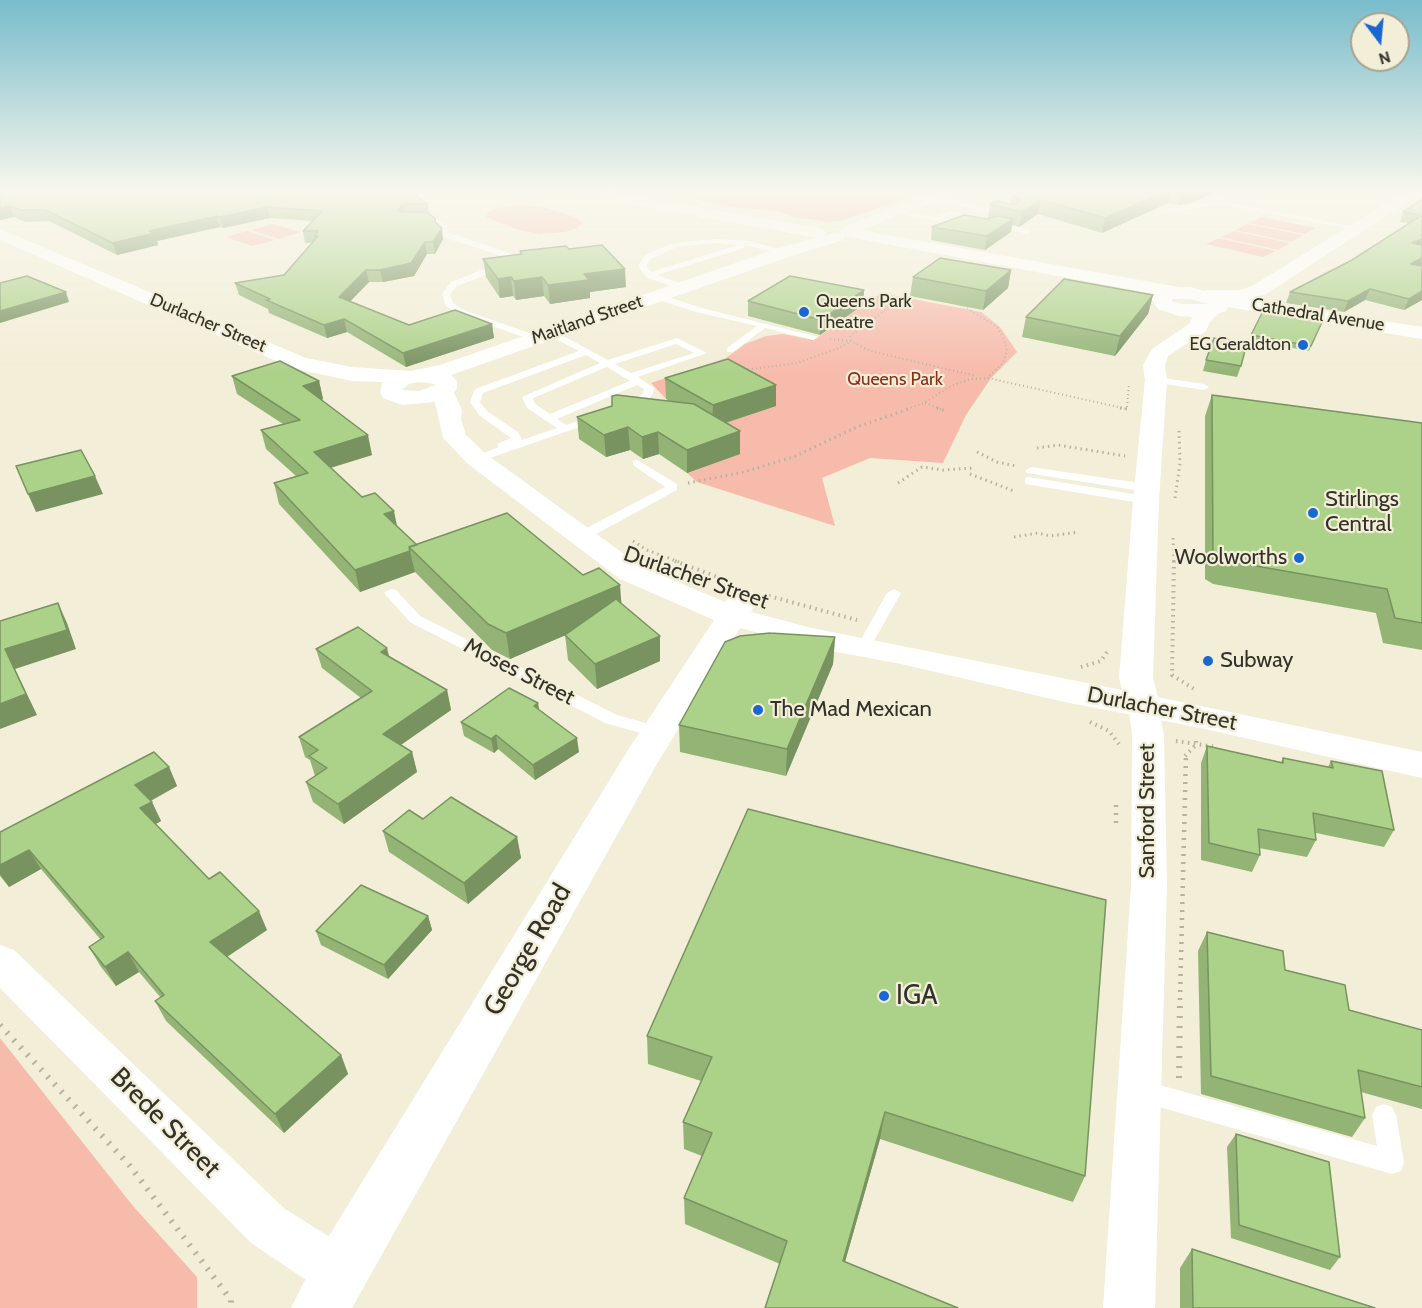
<!DOCTYPE html>
<html>
<head>
<meta charset="utf-8">
<style>
  body { margin:0 }
  #map { position:relative; width:1422px; height:1308px; overflow:hidden; background:#f2eed7; font-family:Cabin,sans-serif }
  canvas { display:block }
  .north { position:absolute; left:1350px; top:12px; width:60px; height:60px; box-sizing:border-box; background:#f2eed7; border:2px solid #a6a391; border-radius:50%; rotate:164deg; font-size:16px; font-weight:700; line-height:24px; text-align:center; color:#333229 }
  .north::after { content:''; display:block; margin:auto; width:21px; height:27px; background:#1867d2; clip-path:polygon(50% 0,100% 100%,50% 72%,0 100%) }
</style>
</head>
<body>
<div id="map">
<canvas width="1422" height="1308"></canvas>
<div class="north">N</div>
</div>
<script>
const c = document.querySelector('canvas').getContext('2d');
c.lineJoin = 'round';
function paint(path, color) {
  c.fillStyle = color;
  c.fill(path, 'evenodd');
}
function poly(rows) {
  const path = new Path2D();
  for (const r of rows) {
    path.moveTo(r[0], r[1]);
    for (let i = 2; i < r.length; i += 2) path.lineTo(r[i], r[i + 1]);
  }
  return path;
}
function stroke(path, color, width, dash) {
  c.strokeStyle = color;
  c.lineWidth = width;
  c.lineCap = dash ? 'butt' : 'round';
  c.setLineDash(dash || []);
  c.stroke(path);
}
function label(font, color, halo, rows, align = 'center') {
  c.font = font + ' Cabin,sans-serif';
  c.lineWidth = 4.5;
  c.setLineDash([]);
  c.textBaseline = 'middle';
  c.strokeStyle = halo;
  c.fillStyle = color;
  for (const [text, x, y, turn = 0] of rows) {
    c.save();
    c.translate(x, y);
    c.rotate((+turn || 0) * Math.PI / 180);
    c.textAlign = isNaN(turn) ? turn : align;
    if (halo) c.strokeText(text, 0, 0);
    c.fillText(text, 0, 0);
    c.restore();
  }
}
paint(poly([
  [655,191,929,191,844,220,828,222,794,217,776,211,732,207],
  [519,205,541,206,575,217,582,223,577,228,565,232,540,234,519,230,486,217,488,212,497,208],
  [1261,217,1316,228,1304,234,1249,223],
  [273,224,301,232,279,239,251,230],
  [1247,224,1303,235,1291,242,1235,230],
  [247,231,275,240,252,246,225,237],
  [1234,231,1290,243,1278,250,1221,237],
  [1219,238,1276,251,1263,257,1206,244],
  [881,293,981,312,1000,327,1017,352,991,378,966,415,943,463,870,458,822,478,835,526,697,482,687,473,739,454,702,431,728,380,666,399,651,383,726,358,745,344,766,336,783,334,814,340],
  [0,1038,133,1206,197,1277,197,1308,0,1308]
]), '#f7bbac');
stroke(poly([
  [553,191,562,193]
]), '#b5b29f', 1.5, [1, 2]);
stroke(poly([
  [967,308,998,328,1004,339,1007,351,1003,363,988,377],
  [840,321,861,327],
  [830,339,851,341,870,351,976,376],
  [744,370,797,363,839,348,851,341,850,336,888,308,866,303],
  [925,403,941,409],
  [1127,407,1129,384],
  [907,409,924,403,951,386,971,379,988,378,1127,409]
]), '#b5b29f', 2, [1, 3]);
stroke(poly([
  [937,408,946,411],
  [1120,408,1127,409],
  [1037,448,1058,445,1125,456],
  [977,452,997,462,1016,466],
  [970,474,1014,491],
  [688,483,744,472,793,457,857,427,911,408],
  [898,483,922,467,943,470,972,468],
  [1175,498,1180,463,1179,430],
  [1014,537,1038,533,1050,536,1079,532],
  [1173,538,1174,562],
  [633,541,647,550,679,562]
]), '#b5b29f', 3, [1.5, 4]);
stroke(poly([
  [675,561,728,581],
  [1174,561,1172,675,1194,689],
  [769,596,857,620],
  [1081,667,1101,661,1107,652],
  [1090,722,1109,731,1119,744],
  [1176,741,1216,747],
  [1185,756,1196,745,1196,739]
]), '#b5b29f', 4, [1.5, 4.5]);
stroke(poly([
  [1116,805,1116,824],
  [1180,1000,1186,754]
]), '#b5b29f', 4.5, [2, 6]);
stroke(poly([
  [0,1025,130,1166,231,1300,231,1308],
  [1179,1078,1180,999]
]), '#b5b29f', 6, [2, 8]);
paint(poly([
  [1221,191,1227,191,1223,201,1361,228,1357,230,1219,204,1156,214,1153,212,1216,200,1221,191],
  [936,196,1011,214,1013,215,1009,217,934,199,936,196],
  [1403,197,1422,200,1422,204,1401,200,1403,197],
  [895,210,933,217,951,211,984,220,980,222,951,215,942,218,972,223,969,227,893,213,895,210],
  [418,217,433,217,447,226,446,231,450,233,521,257,521,261,457,286,450,294,453,303,466,311,538,336,538,340,532,340,460,315,446,306,442,294,451,282,511,259,444,237,438,232,440,229,428,221,415,221,418,217],
  [996,222,1030,230,1031,232,1027,234,993,226,996,222],
  [718,239,750,241,789,252,785,254,744,245,744,248,657,275,685,285,685,289,682,290,646,277,638,266,645,255,673,243,718,239],
  [718,243,738,245,651,272,646,266,651,259,677,247,718,243],
  [656,293,702,308,818,337,813,340,765,328,733,352,727,352,727,348,757,326,696,312,653,298,652,296,656,293],
  [548,331,554,331,608,360,677,338,707,353,638,377,654,388,653,394,643,405,627,410,622,407,635,401,643,393,644,389,637,385,557,419,566,425,596,415,600,416,600,420,481,461,473,461,473,457,499,447,497,445,499,443,511,438,479,415,470,402,475,389,579,351,548,335,548,331],
  [676,344,694,353,631,373,615,364,676,344],
  [586,355,600,363,522,397,527,408,557,428,522,440,518,432,487,411,480,402,483,393,586,355],
  [607,367,630,381,550,414,535,404,533,398,607,367],
  [1156,377,1204,384,1209,387,1204,390,1152,382,1152,378,1156,377],
  [637,460,677,484,677,490,587,539,577,539,576,536,577,533,665,487,633,465,633,461,637,460],
  [1031,467,1147,484,1153,488,1147,492,1027,473,1025,471,1031,467],
  [1029,477,1146,496,1152,500,1146,504,1025,484,1025,478,1029,477],
  [391,589,396,590,420,616,617,715,664,728,666,732,664,736,658,738,605,723,410,622,384,593,391,589],
  [894,589,901,593,875,639,873,642,863,642,861,639,887,593,894,589],
  [1142,1080,1377,1146,1372,1115,1376,1107,1384,1104,1392,1107,1396,1115,1404,1162,1401,1171,1392,1174,1142,1102,1134,1099,1131,1091,1134,1083,1142,1080]
]), '#fff');
paint(poly([
  [1143,694,1154,697,1158,704,1164,735,1167,885,1155,1308,1103,1308,1131,885,1132,735,1128,704,1132,697,1143,694],
  [0,945,14,950,285,1209,357,1254,364,1272,357,1290,339,1297,321,1290,251,1243,0,988,0,945]
]), '#fff');
paint(poly([
  [941,191,962,191,960,194,890,218,854,234,844,235,845,237,843,240,791,256,451,375,457,381,457,388,454,393,462,410,461,419,466,435,486,454,642,567,725,602,732,592,743,590,754,592,758,599,751,612,812,628,1122,690,1119,678,1133,500,1145,380,1143,365,1152,349,1189,324,1193,316,1204,307,1218,307,1221,311,1210,322,1206,331,1168,356,1165,365,1167,380,1159,500,1153,678,1158,697,1422,752,1422,778,1196,727,1069,703,901,664,810,647,740,628,658,762,352,1308,291,1308,319,1252,628,750,714,620,620,579,468,464,443,438,435,402,402,405,383,398,380,393,382,382,352,381,292,368,0,240,0,229,306,358,352,367,411,371,440,365,779,248,837,232,841,233,840,231,842,228,880,212,941,191],
  [418,382,435,384,435,385,419,391,402,390,409,384,418,382],
  [1406,191,1422,191,1422,193,1266,294,1242,302,1207,302,1200,300,1198,296,1200,292,1207,290,1240,290,1252,286,1406,191]
]), '#fff');
paint(poly([
  [573,191,605,191,819,228,827,233,819,238,580,195,573,191],
  [849,228,1179,287,1191,287,1214,294,1422,327,1422,339,1228,307,1226,311,1205,318,1179,316,1158,309,1151,299,1155,294,843,236,841,233,843,230,849,228],
  [1172,299,1190,299,1208,304,1182,304,1172,301,1172,299]
]), '#fff');
paint(poly([
  [0,191,256,196,428,204,429,215,435,218,436,223,443,239,435,254,427,254,414,276,383,282,369,282,350,301,409,325,492,324,494,338,406,367,347,332,327,338,269,313,268,309,239,295,235,283,284,275,312,243,305,243,303,231,313,221,270,218,223,228,220,227,157,241,158,245,117,255,49,221,25,222,14,217,0,220],
  [1025,191,1217,191,1194,202,1179,205,1168,203,1102,233,1038,214,1019,227,1012,225,1011,232,985,250,931,240,932,227,989,219,988,218,990,204,1010,204,1012,196],
  [1422,199,1422,300,1404,310,1365,300,1344,312,1286,303,1290,292,1352,260,1409,223,1400,222,1403,212],
  [569,249,626,287,590,292,590,298,550,304,544,296,516,300,513,296,500,298,486,277,483,259,521,254,520,251],
  [1011,270,1008,288,983,310,910,296,913,277],
  [864,290,863,305,820,335,748,316,748,301],
  [1153,295,1148,314,1115,356,1022,337,1026,317],
  [1323,320,1309,351,1250,340,1251,335],
  [1206,360,1241,366,1237,377,1203,371],
  [232,376,319,381,323,399,322,400,372,455,331,468,362,497,397,526,417,545,583,575,621,603,660,661,597,689,568,660,565,635,510,659,492,650,415,572,360,592,279,504,274,483,296,476,266,449,261,430,283,424,237,394],
  [665,378,776,406,726,423,740,431,740,454,687,473,659,454,643,459,630,450,606,457,579,439,577,417,612,406,669,401,666,399],
  [1212,395,1422,423,1422,650,1383,643,1376,613,1213,584,1205,579,1205,416],
  [835,637,833,664,786,776,680,752,679,725],
  [316,649,389,657,447,690,451,710,400,745,412,752,417,772,344,824,313,802,306,782,315,776,310,760,305,757,299,737,361,698,322,668],
  [538,703,539,710,579,752,535,780,498,749,494,753,464,736,461,722],
  [1207,746,1281,762,1283,758,1328,767,1331,761,1394,830,1384,847,1316,833,1316,840,1307,857,1259,848,1260,855,1252,872,1201,860,1201,763],
  [169,767,177,786,151,801,161,821,155,824,209,879,267,930,227,957,341,1055,348,1074,284,1133,166,1021,155,1001,161,998,139,972,116,986,101,967,89,947,101,940,41,869,9,887,0,876,0,832],
  [423,819,517,837,521,858,468,904,389,852,383,831],
  [428,916,432,930,388,979,321,945,316,931],
  [1207,932,1285,970,1349,1010,1422,1030,1422,1109,1361,1092,1365,1118,1352,1137,1201,1094,1198,951],
  [647,1036,1085,1176,1073,1202,880,1139,845,1262,780,1264,685,1224,684,1198,702,1156,684,1149,683,1122,701,1081,648,1064],
  [1236,1134,1340,1257,1330,1270,1231,1238,1227,1147],
  [1192,1249,1375,1308,1180,1308,1180,1268]
]), '#94b476');
paint(poly([
  [1167,191,1171,191,1168,203,1102,233,1105,218],
  [1182,191,1217,191,1194,202,1179,205],
  [1041,200,1038,214,1019,227,1022,212],
  [403,204,405,215,398,210],
  [10,206,14,217,0,220,0,208],
  [267,207,270,218,223,228,220,217],
  [217,216,220,227,157,241,158,245,117,255,113,243,149,231],
  [1013,219,1011,232,985,250,987,236],
  [442,228,443,239,435,254,433,242],
  [1422,239,1422,247,1412,243],
  [425,242,427,254,414,276,383,282,380,270],
  [1422,258,1422,267,1411,264],
  [625,269,626,287,590,292,590,298,550,304,548,285,584,274],
  [366,270,369,282,342,310,339,297],
  [1011,270,1008,288,983,310,986,291],
  [511,277,513,296,500,298,498,279],
  [542,277,544,296,516,300,514,281],
  [1370,289,1365,300,1344,312,1348,301],
  [864,290,863,305,820,335,821,320],
  [1422,291,1422,300,1404,310,1409,299],
  [66,292,69,302,0,323,0,311],
  [1153,295,1148,314,1115,356,1120,336],
  [344,319,347,332,327,338,324,325],
  [492,324,494,338,406,367,403,353],
  [319,381,323,399,308,405,303,386],
  [776,385,776,406,712,427,713,405],
  [628,427,630,450,606,457,604,435],
  [740,431,740,454,687,473,687,450],
  [658,432,659,454,643,459,642,437],
  [368,435,372,455,319,471,314,452],
  [95,476,103,494,36,512,28,494],
  [394,511,398,531,384,514],
  [410,551,415,572,360,592,355,570],
  [620,585,622,611,510,659,506,633],
  [58,603,67,623,76,649,15,669,37,715,0,729,0,704,5,649],
  [660,636,660,661,597,689,595,664],
  [835,637,833,664,786,776,787,749],
  [387,648,392,668,381,652],
  [447,690,451,710,388,754,383,734],
  [538,703,540,717,534,706],
  [496,735,498,749,494,753,491,739],
  [577,738,579,752,535,780,533,765],
  [412,752,417,772,344,824,338,804],
  [169,767,177,786,144,804,135,785],
  [152,802,161,821,149,828,140,808],
  [517,837,521,858,468,904,464,883],
  [29,850,41,869,9,887,0,874,0,865],
  [259,911,267,930,219,962,210,942],
  [428,916,432,930,388,979,384,965],
  [128,952,139,972,116,986,105,967],
  [341,1055,348,1074,284,1133,275,1114],
  [885,1112,880,1139,838,1286,843,1261]
]), '#789260');
const building = poly([
  [0,191,240,191,256,196,257,191,409,191,428,204,403,204,398,210,400,212,426,212,435,218,435,222,442,228,433,242,425,242,411,263,380,270,366,270,339,297,409,325,455,310,492,324,403,353,344,319,324,325,266,300,270,299,235,283,284,275,318,236,314,236,318,231,303,231,322,211,267,207,220,217,217,216,149,231,155,233,113,243,45,210,21,210,10,206,0,208,0,191],
  [1025,191,1167,191,1105,218,1041,200,1022,212,990,204,997,201,1015,205,1021,200,1012,196,1025,191],
  [1422,199,1422,239,1412,243,1422,245,1422,258,1411,264,1422,266,1422,291,1409,299,1370,289,1348,301,1290,292,1352,260,1422,215,1403,212,1422,199],
  [964,215,987,219,998,216,1013,219,987,236,932,227,964,215],
  [602,245,625,269,584,274,589,280,548,285,542,277,514,281,511,277,498,279,483,259,522,254,520,251,566,246,569,249,602,245],
  [940,258,1011,270,986,291,913,277,940,258],
  [27,276,66,292,0,311,0,283,27,276],
  [790,276,864,290,821,320,748,301,790,276],
  [1064,279,1153,295,1120,336,1026,317,1064,279],
  [1263,311,1323,320,1311,346,1251,335,1263,311],
  [1214,338,1247,343,1241,366,1206,360,1214,338],
  [728,359,776,385,713,405,665,378,728,359],
  [280,361,319,381,303,386,368,435,314,452,362,497,375,493,394,511,384,514,417,545,409,547,410,551,355,570,274,483,308,473,261,430,300,420,232,376,280,361],
  [617,395,694,404,740,431,687,450,658,432,642,437,628,427,604,435,577,417,612,406,612,396,617,395],
  [1212,395,1422,423,1422,623,1395,618,1387,589,1222,560,1213,555,1212,395],
  [81,450,95,476,28,494,16,466,81,450],
  [507,513,583,575,599,568,620,585,506,633,488,624,409,547,507,513],
  [616,599,660,636,595,664,565,635,616,599],
  [58,603,67,630,5,649,26,694,0,704,0,621,58,603],
  [358,627,387,648,381,652,447,690,383,734,412,752,338,804,306,782,327,768,309,756,318,750,299,737,372,691,316,649,358,627],
  [770,633,835,637,787,749,679,725,725,642,740,636,770,633],
  [509,688,538,703,534,706,577,738,533,765,496,735,491,739,461,722,509,688],
  [1207,746,1283,763,1283,758,1333,768,1331,761,1382,771,1394,830,1313,813,1316,840,1258,829,1260,855,1209,843,1207,746],
  [154,752,169,767,135,785,152,802,140,808,209,879,220,872,259,911,210,942,341,1055,275,1114,155,1001,164,995,128,952,105,967,89,947,104,937,29,850,0,865,0,832,154,752],
  [451,797,517,837,464,883,383,831,409,810,423,819,451,797],
  [748,809,1106,900,1085,1176,885,1112,843,1261,958,1308,765,1308,787,1241,684,1198,712,1133,683,1122,712,1057,647,1036,748,809],
  [361,885,428,916,384,965,316,931,361,885],
  [1207,932,1283,951,1285,970,1345,985,1349,1010,1422,1030,1422,1087,1358,1070,1365,1118,1211,1076,1207,932],
  [1236,1134,1329,1162,1340,1257,1239,1225,1236,1134],
  [1192,1249,1375,1308,1193,1308,1192,1249]
]);
paint(building, '#acd189');
stroke(building, '#789260', 1.5);
const sky = c.createLinearGradient(0, 0, 0, 374);
sky.addColorStop(0, '#78bccb');
sky.addColorStop(0.51, '#f9f7ed');
sky.addColorStop(1, '#f9f7ed00');
c.fillStyle = sky;
c.fillRect(0, 0, 1422, 374);
for (const [x, y, r, color] of [
  [804,312,6,"#1867d2"],
  [1303,345,6,"#1867d2"],
  [1313,513,6,"#1867d2"],
  [1299,558,6,"#1867d2"],
  [1208,661,6,"#1867d2"],
  [758,710,6,"#1867d2"],
  [884,996,6,"#1867d2"]
]) {
  const dot = new Path2D();
  dot.arc(x, y, r, 0, 2 * Math.PI);
  c.fillStyle = color;
  c.fill(dot);
  stroke(dot, '#f2eed7', 2);
}
label('18px', '#333229', '#f2eed7', [
  ["Queens Park",816,302],
  ["Theatre",816,323],
  ["EG Geraldton",1291,345,"right"]
], 'left');
label('18px', '#333229', '#f2eed7', [
  ["Cathedral Avenue",1318,315,9],
  ["Maitland Street",587,320,-19],
  ["Durlacher Street",208,323,23]
]);
label('18px', '#8d2e17', '#f2eed7', [
  ["Queens Park",895,380]
]);
label('22px', '#333229', '#f2eed7', [
  ["Stirlings",1325,500],
  ["Central",1325,525],
  ["Woolworths",1287,558,"right"],
  ["Subway",1220,661],
  ["The Mad Mexican",770,710]
], 'left');
label('22px', '#333229', '#f2eed7', [
  ["Durlacher Street",696,578,19],
  ["Moses Street",519,672,27],
  ["Durlacher Street",1162,709,11],
  ["Sanford Street",1148,811,-90]
]);
label('27px', '#333229', '#f2eed7', [
  ["George Road",528,950,-60],
  ["Brede Street",165,1123,45]
]);
label('27px', '#333229', '#f2eed7', [
  ["IGA",896,996]
], 'left');
</script>
</body>
</html>
